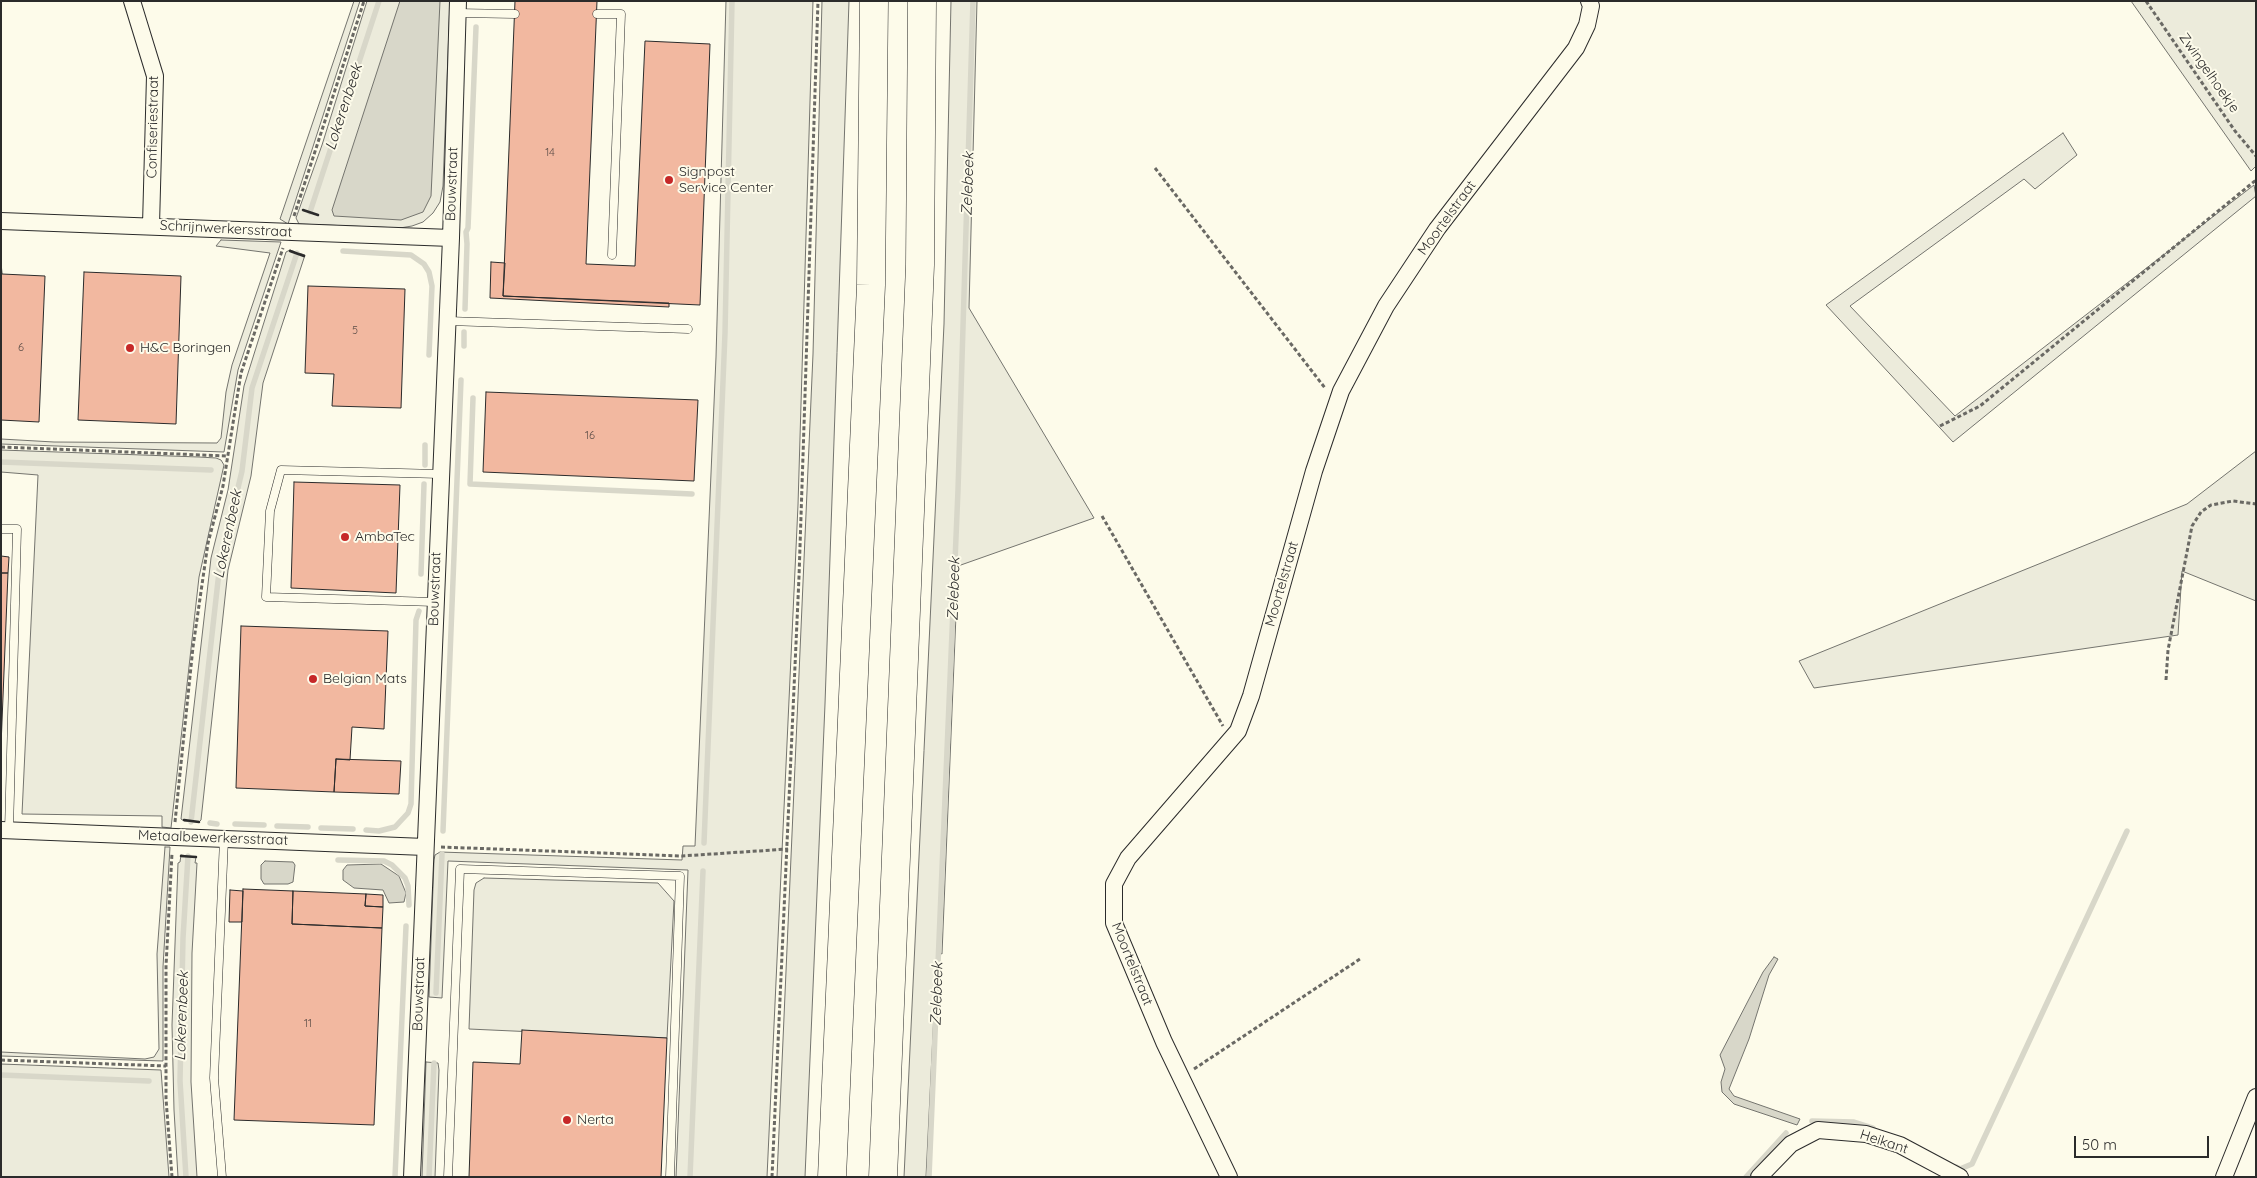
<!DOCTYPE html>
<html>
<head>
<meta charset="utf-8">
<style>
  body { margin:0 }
  #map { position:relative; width:2257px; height:1178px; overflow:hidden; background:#fdfbea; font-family:Quicksand,sans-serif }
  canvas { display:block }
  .frame { position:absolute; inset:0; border:2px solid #2b2b2b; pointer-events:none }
  .scale { position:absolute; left:2074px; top:1136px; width:135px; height:22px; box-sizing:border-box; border:2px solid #2b2b2b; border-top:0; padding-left:6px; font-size:15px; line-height:18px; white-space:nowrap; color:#2b2b2b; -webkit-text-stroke:4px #fdfbea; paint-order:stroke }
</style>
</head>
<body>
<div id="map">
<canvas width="2257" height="1178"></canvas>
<div class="frame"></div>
<div class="scale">50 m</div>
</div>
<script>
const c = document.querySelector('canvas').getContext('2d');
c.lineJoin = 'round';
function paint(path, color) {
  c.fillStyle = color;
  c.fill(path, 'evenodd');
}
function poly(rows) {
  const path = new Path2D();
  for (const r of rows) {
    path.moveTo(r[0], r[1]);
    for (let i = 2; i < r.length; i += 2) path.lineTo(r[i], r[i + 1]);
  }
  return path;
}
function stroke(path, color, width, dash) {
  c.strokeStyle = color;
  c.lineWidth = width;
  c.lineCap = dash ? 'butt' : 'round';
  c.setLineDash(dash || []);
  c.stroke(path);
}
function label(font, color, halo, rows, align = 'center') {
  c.font = font + ' Quicksand,sans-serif';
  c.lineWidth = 4;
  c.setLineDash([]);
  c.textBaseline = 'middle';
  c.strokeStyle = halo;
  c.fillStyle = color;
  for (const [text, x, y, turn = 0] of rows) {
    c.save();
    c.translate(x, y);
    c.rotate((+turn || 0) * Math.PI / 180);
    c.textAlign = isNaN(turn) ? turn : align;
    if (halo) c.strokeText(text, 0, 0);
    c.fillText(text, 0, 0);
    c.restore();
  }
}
const green = poly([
  [354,1,360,1,288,224,280,219,354,1],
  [367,1,450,1,443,186,440,202,433,213,423,222,412,226,400,228,299,224,296,218,322,145,367,1],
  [726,1,813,1,798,505,767,1177,676,1177,688,870,448,861,442,998,429,997,434,860,435,855,440,852,682,860,683,846,695,846,716,357,726,1],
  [822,1,849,1,825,704,805,1177,777,1177,813,354,822,1],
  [951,1,977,1,969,308,1094,518,958,566,942,954,937,952,926,1177,904,1177,944,324,951,1],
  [2131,1,2256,1,2256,166,2251,171,2131,1],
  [2063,133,2077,155,2035,189,2024,179,1850,306,1955,416,2254,185,2256,196,1953,442,1826,305,2063,133],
  [221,240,281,242,238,370,224,452,1,444,1,439,54,442,217,443,221,438,226,392,232,365,270,253,216,246,221,240],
  [290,250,305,255,263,383,251,476,228,570,201,820,199,822,184,821,181,819,211,558,228,490,244,386,286,252,290,250],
  [1,450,199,457,216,458,221,460,224,465,199,577,171,828,162,827,162,816,22,814,38,475,1,472,1,450],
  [2256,451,2256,601,2182,571,2178,635,1814,688,1799,661,2187,504,2256,451],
  [165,847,170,847,163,967,163,1061,1,1056,1,1052,145,1059,154,1057,159,1049,157,954,165,847],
  [181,855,196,857,195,863,197,863,192,953,191,1082,197,1177,178,1177,174,1110,172,1025,178,863,180,862,181,855],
  [484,878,658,883,674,901,667,1038,469,1029,474,890,476,883,484,878],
  [426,1062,438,1063,439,1070,435,1177,422,1177,426,1062],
  [1,1064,161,1070,169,1177,1,1177,1,1064]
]);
paint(green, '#ecebdb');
stroke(green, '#74746e', 1);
const water = poly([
  [400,1,440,1,431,196,423,212,401,220,334,216,332,210,400,1],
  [265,861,293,862,295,865,293,882,288,884,264,884,261,879,261,865,265,861],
  [381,864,399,876,406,893,404,902,389,903,383,890,354,888,343,880,343,870,347,865,381,864],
  [1774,957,1778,959,1769,975,1749,1039,1729,1089,1734,1096,1800,1119,1797,1125,1734,1104,1722,1092,1721,1082,1725,1069,1720,1055,1763,972,1774,957]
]);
paint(water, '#d8d7c9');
stroke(water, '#74746e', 1);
stroke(poly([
  [310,212,379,1],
  [343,251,411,255,424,264,429,272,432,286,429,355],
  [465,309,467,244,466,232,468,228,476,27],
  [464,346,464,332],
  [473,398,470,484,692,494],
  [1,462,211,470],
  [425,465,425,445],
  [421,574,424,484],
  [191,822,220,563,242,471,252,388,297,253],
  [210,823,217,824],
  [235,824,264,825],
  [277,826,308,827],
  [321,828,353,829],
  [366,830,379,831,395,827,408,813,411,804,416,620,419,611],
  [443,831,461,380],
  [704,843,725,333,732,1],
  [338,860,384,861,392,865,405,878,408,886,409,905],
  [436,993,442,854],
  [1,1075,149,1081],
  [1812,1121,1854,1122,1873,1128],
  [1956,1167,1960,1169,1972,1164,2127,831],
  [186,1177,180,1081,183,938,188,856],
  [395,1177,406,926],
  [429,1177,434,1063],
  [690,1177,703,871],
  [929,1177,958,490,973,1],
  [1746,1177,1786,1133]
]), '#d8d7c9', 5.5);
const building = poly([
  [515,1,597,1,586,264,635,266,645,41,710,44,700,305,503,296,515,1],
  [1,262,2,274,45,276,39,422,1,420,1,262],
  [491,262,505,263,503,296,669,303,669,307,490,298,491,262],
  [84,272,181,276,176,424,78,420,84,272],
  [308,286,405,289,401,408,332,406,334,374,305,373,308,286],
  [486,392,698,400,694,481,483,472,486,392],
  [294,482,400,485,396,593,291,588,294,482],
  [1,556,9,557,8,573,1,573,1,556],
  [1,573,8,573,1,746,1,573],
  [241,626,388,631,384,729,352,727,350,760,336,759,334,792,236,788,241,626],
  [336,759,401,761,399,794,334,792,336,759],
  [243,889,293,891,292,924,382,928,374,1125,234,1120,243,889],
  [230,890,243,891,242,922,229,922,230,890],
  [293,891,366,894,365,906,383,907,382,928,292,924,293,891],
  [366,894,383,895,383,907,365,906,366,894],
  [522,1030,667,1038,661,1177,469,1177,473,1062,520,1064,522,1030]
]);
paint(building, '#f2b8a0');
stroke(building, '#2b2b2b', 1);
const service = poly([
  [457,13,515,14],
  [597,14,621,14,612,255],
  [448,321,688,329],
  [1,529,17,529,9,830],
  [435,602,266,597,270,511,281,470,440,474],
  [222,1177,214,1078,224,839],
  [448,1177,460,869,680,876,670,1177]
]);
const minor = poly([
  [132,1,155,76,151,225],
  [1,221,451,238],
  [1,830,425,847],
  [412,1177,451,238,458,1],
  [1229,1177,1164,1042,1114,923,1114,884,1128,858,1238,731,1251,696,1314,471,1341,391,1386,306,1437,229,1576,48,1587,25,1591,6,1589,1],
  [1759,1177,1791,1144,1818,1130,1866,1134,1900,1145,1960,1177],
  [2224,1177,2256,1097]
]);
const motorway = poly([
  [832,1177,871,285,874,1],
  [883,1177,920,265,922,1]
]);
stroke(service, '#2b2b2b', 9);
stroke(minor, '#2b2b2b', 18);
stroke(motorway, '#2b2b2b', 29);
stroke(poly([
  [2146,1,2235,131,2256,156],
  [1155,168,1325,388],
  [294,216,364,1],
  [1940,426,1980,406,2256,180],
  [1,447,228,456],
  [1102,516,1223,726],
  [2166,680,2168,650,2192,526,2201,512,2211,505,2233,501,2256,504],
  [175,822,193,647,208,543,223,486,241,373,283,248],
  [441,847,682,856,788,849],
  [1,1060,166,1066],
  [1194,1069,1360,959],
  [172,1177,166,1099,166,966,172,853],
  [772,1177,799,577,818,1]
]), '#6a6964', 3, [4, 2.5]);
stroke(service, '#fdfbea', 8);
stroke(minor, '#fdfbea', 16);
stroke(motorway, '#fdfbea', 28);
stroke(poly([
  [303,210,318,215],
  [290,251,304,256],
  [184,820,199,822],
  [181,856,196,857]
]), '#2b2b2b', 2.5);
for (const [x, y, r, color] of [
  [669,180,5,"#c62828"],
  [130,348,5,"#c62828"],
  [345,537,5,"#c62828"],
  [313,679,5,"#c62828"],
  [567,1120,5,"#c62828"]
]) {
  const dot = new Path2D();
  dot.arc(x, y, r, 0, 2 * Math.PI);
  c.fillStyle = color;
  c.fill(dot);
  stroke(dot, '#fdfbea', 2);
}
label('11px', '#5d4e48', null, [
  ["14",550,153],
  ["5",355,331],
  ["6",21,348],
  ["16",590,436],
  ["11",308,1024]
]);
label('14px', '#2b2b2b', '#fdfbea', [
  ["Zwingelhoekje",2209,73,55],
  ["Confiseriestraat",153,127,-89],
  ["Bouwstraat",452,184,-88],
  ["Moortelstraat",1447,218,-54],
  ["Schrijnwerkersstraat",226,229,3],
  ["Moortelstraat",1282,584,-74],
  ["Bouwstraat",435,589,-88],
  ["Metaalbewerkersstraat",213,838,2],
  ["Moortelstraat",1132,964,68],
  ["Bouwstraat",419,994,-88],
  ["Heikant",1884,1142,18]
]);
label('14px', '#2b2b2b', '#fdfbea', [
  ["Signpost",679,172],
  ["Service Center",679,188],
  ["H&C Boringen",140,348],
  ["AmbaTec",355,537],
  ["Belgian Mats",323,679],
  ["Nerta",577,1120]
], 'left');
label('italic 15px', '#2b2b2b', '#fdfbea', [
  ["Lokerenbeek",344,107,-72],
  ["Zelebeek",968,184,-88],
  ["Lokerenbeek",228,534,-78],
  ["Zelebeek",954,589,-88],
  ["Zelebeek",937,994,-88],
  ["Lokerenbeek",182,1016,-88]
]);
</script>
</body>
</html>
